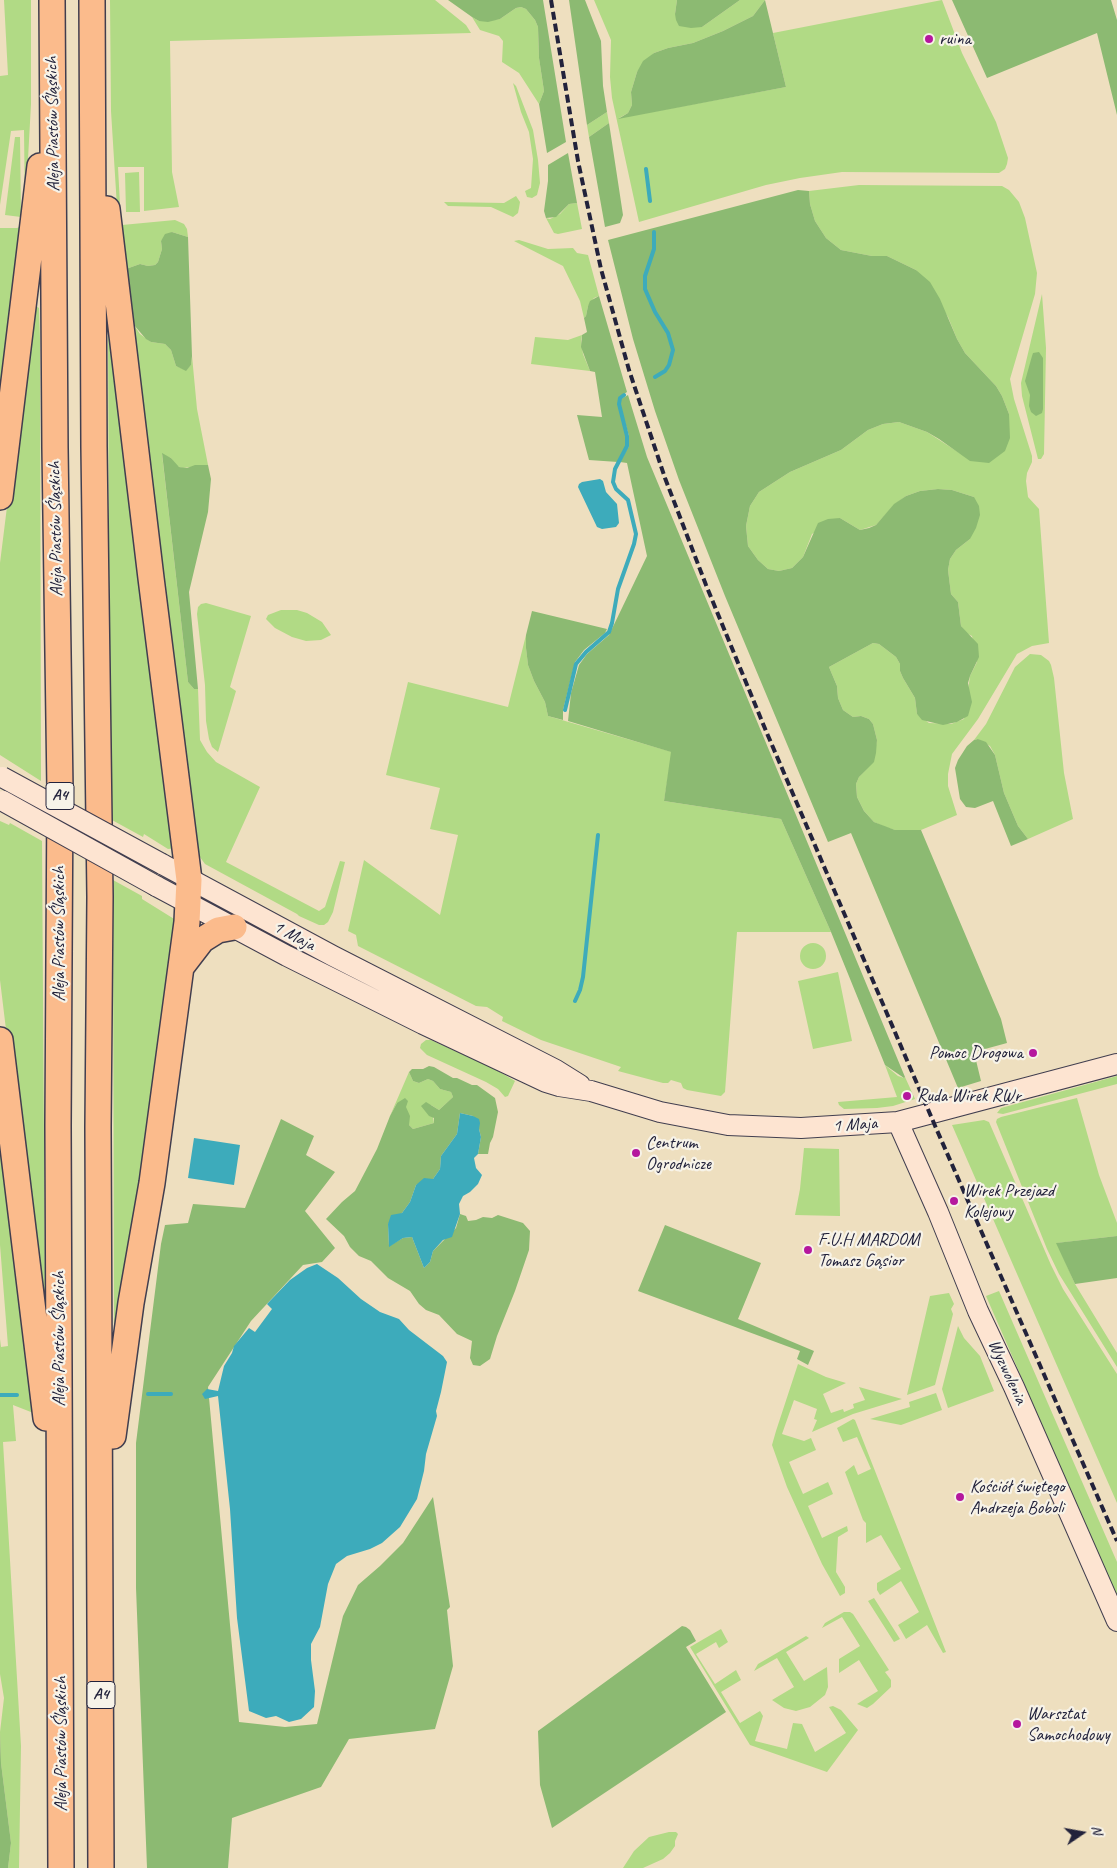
<!DOCTYPE html>
<html>
<head>
<meta charset="utf-8">
<style>
  body { margin:0 }
  #map { position:relative; width:1117px; height:1868px; overflow:hidden; background:#eedfbf; font-family:Caveat,sans-serif }
  canvas { display:block }
  .north { position:absolute; left:1057px; top:1808px; width:50px; height:50px; -webkit-text-stroke:4px #f7f3e8; paint-order:stroke; rotate:78deg; font-size:14px; font-weight:700; line-height:20px; text-align:center; color:#22223b }
  .north::after { content:''; display:block; margin:auto; width:18px; height:22px; background:#22223b; clip-path:polygon(50% 0,100% 100%,50% 72%,0 100%) }
</style>
</head>
<body>
<div id="map">
<canvas width="1117" height="1868"></canvas>
<div class="north">N</div>
</div>
<script>
const c = document.querySelector('canvas').getContext('2d');
c.lineJoin = 'round';
function paint(path, color) {
  c.fillStyle = color;
  c.fill(path, 'evenodd');
}
function poly(rows) {
  const path = new Path2D();
  for (const r of rows) {
    if (r.length === 3) {
      path.moveTo(r[0] + r[2], r[1]);
      path.arc(r[0], r[1], r[2], 0, 2 * Math.PI);
      continue;
    }
    path.moveTo(r[0], r[1]);
    for (let i = 2; i < r.length; i += 2) path.lineTo(r[i], r[i + 1]);
  }
  return path;
}
function stroke(path, color, width, dash) {
  c.strokeStyle = color;
  c.lineWidth = width;
  c.lineCap = dash ? 'butt' : 'round';
  c.setLineDash(dash || []);
  c.stroke(path);
}
function label(font, color, halo, rows, align = 'center') {
  c.font = font + ' Caveat,sans-serif';
  c.lineWidth = 4.5;
  c.setLineDash([]);
  c.textBaseline = 'middle';
  c.strokeStyle = halo;
  c.fillStyle = color;
  for (const [text, x, y, turn = 0] of rows) {
    c.save();
    c.translate(x, y);
    c.rotate((+turn || 0) * Math.PI / 180);
    c.textAlign = isNaN(turn) ? turn : align;
    if (halo) c.strokeText(text, 0, 0);
    c.fillText(text, 0, 0);
    c.restore();
  }
}
paint(poly([
  [4,0,31,0,31,104,25,214,24,130,11,131,0,205,0,76,8,75],
  [110,0,435,0,466,25,471,33,170,41,172,172,179,207,144,211,144,167,118,167,120,205,120,223,118,223,111,111],
  [594,0,677,0,675,14,702,27,740,0,765,0,753,16,723,31,693,43,668,48,654,53,637,72,631,92,632,105,628,113,619,118,786,87,773,33,942,0,962,53,996,122,1008,158,1007,164,1005,169,999,173,842,172,800,178,766,185,639,222,612,98,610,77,611,40],
  [521,7,526,9,535,20,538,27,539,58,544,91,539,104,519,73,502,62,503,41,499,36,480,30,472,17,479,21,500,19,516,8],
  [513,83,516,86,533,130,538,160,540,183,537,195,532,198,527,197,525,191,531,188,533,159,529,132,521,112],
  [607,112,609,123,589,137,587,125],
  [15,137,20,137,21,217,5,215],
  [139,172,140,212,126,212,125,173],
  [859,185,1002,186,1009,190,1019,202,1025,218,1037,273,1035,294,1010,379,1014,399,1032,456,1032,462,1027,473,1026,481,1028,497,1039,509,1049,643,1032,646,1017,654,978,719,952,754,948,774,948,786,957,815,921,830,895,830,885,827,874,822,864,811,857,797,856,784,859,777,873,762,877,740,873,724,869,719,861,716,853,717,843,710,838,698,837,686,829,667,873,643,879,644,896,657,900,664,900,671,903,678,915,698,917,714,929,723,951,724,964,719,969,696,968,690,970,676,977,662,972,636,966,633,961,626,958,602,951,594,948,570,950,559,956,550,970,539,974,497,952,490,938,489,920,491,906,496,894,505,876,525,860,530,840,518,812,534,803,557,792,568,779,571,768,569,758,560,748,546,746,526,750,506,759,492,790,472,841,450,868,430,883,424,899,422,927,432,961,454,1009,414,1002,396,996,386,965,353,957,339,948,317,916,270,887,256,872,256,841,250,826,238,815,221,810,204,809,191],
  [516,196,520,202,519,208,518,213,513,217,491,207,448,206,444,202,504,203],
  [577,203,582,229,558,234,554,233,546,218,550,219,560,214,569,204],
  [175,220,184,224,187,229,188,237,172,232,161,241,162,249,158,262,155,265,148,266,140,264,126,269,122,225],
  [25,225,0,410,0,228,17,228],
  [519,240,548,249,573,248,577,253,588,255,599,296,594,298,588,306,586,316,584,318,580,301,563,266,514,241],
  [1042,294,1046,348,1044,454,1041,459,1038,459,1022,396,1021,383],
  [32,306,36,306,39,308,40,339,41,781,0,755,0,563],
  [134,325,140,334,151,342,165,344,171,350,176,366,186,370,191,365,192,356,197,409,208,465,183,468,176,466,171,458,162,454,188,682,194,689,198,689,200,740,207,752,216,762,260,787,226,862,319,911,325,907,340,861,345,862,333,912,328,922,324,925,319,925,299,916,297,914,205,864,197,853,148,457],
  [108,330,115,330,177,848,168,849,144,834,143,837,112,820,110,782],
  [582,335,581,340,583,354,590,371,531,364,535,337,568,340],
  [206,603,251,616,230,687,236,691,218,752,212,747,209,739,206,721,205,685,197,614,198,607,201,604],
  [281,610,297,610,307,613,322,622,331,635,321,640,306,641,292,637,275,628,266,619,268,615],
  [526,635,526,648,528,665,534,681,545,702,548,716,672,752,664,801,781,819,831,932,737,932,725,1092,721,1096,687,1090,683,1088,681,1083,671,1080,668,1083,663,1083,618,1071,621,1067,541,1040,502,1021,503,1017,487,1007,476,1006,358,946,356,935,348,931,364,860,440,915,458,835,430,829,440,788,386,775,408,682,508,707],
  [1030,654,1041,655,1049,661,1051,665,1054,678,1064,773,1073,819,1028,839,1018,826,1004,793,995,755,990,746,978,739,974,740,986,724,1015,667],
  [0,821,9,825,10,823,42,841,45,1302,39,1302,0,980],
  [113,880,142,896,142,899,179,922,139,1215,114,1341],
  [813,956,13],
  [838,972,852,1041,813,1049,798,981],
  [426,1040,431,1040,493,1068,515,1081,508,1096,505,1097,498,1089,486,1082,427,1055,420,1048,421,1044],
  [885,1065,898,1076,904,1078,905,1077,915,1099,893,1106,877,1108,844,1109,839,1105,838,1102,897,1097],
  [409,1072,413,1081,419,1083,428,1079,433,1081,440,1089,451,1092,453,1097,439,1110,431,1105,434,1123,413,1129,409,1125,397,1103,390,1116],
  [1117,1076,1117,1084,1003,1114,997,1113,1001,1108],
  [0,1094,36,1414,13,1405,16,1441,3,1442,21,1746,19,1868,8,1868,11,1843,1,1763,0,1732,4,1698,0,1674,0,1339,1,1347,8,1346,0,1245],
  [1077,1098,1099,1175,1117,1223,1117,1236,1057,1243,1075,1284,1117,1353,1117,1367,1059,1274,1047,1249,996,1122,997,1119,1001,1117],
  [984,1120,989,1122,1051,1265,1063,1289,1117,1374,1117,1503,952,1125],
  [804,1148,839,1149,840,1216,795,1215,800,1189],
  [999,1291,1117,1562,1117,1597,986,1296],
  [949,1293,954,1304,951,1309,953,1314,935,1385,907,1395,930,1296],
  [958,1326,964,1338,980,1356,994,1391,948,1408,942,1389],
  [798,1364,826,1377,846,1383,823,1394,831,1413,843,1409,844,1412,854,1408,853,1404,865,1400,859,1387,902,1399,853,1414,812,1432,817,1420,814,1419,817,1409,794,1400,782,1434,804,1441,811,1438,816,1450,789,1462,803,1494,828,1482,833,1494,808,1506,822,1538,847,1526,848,1531,838,1537,836,1572,845,1587,845,1593,840,1596,822,1564,787,1487,772,1445,776,1431],
  [936,1393,942,1410,901,1425,870,1419,910,1407,909,1402],
  [853,1419,855,1420,946,1652,943,1653,927,1625,906,1639,898,1625,919,1612,901,1581,880,1595,877,1590,877,1583,901,1569,881,1535,866,1543,866,1523,863,1520,845,1472,854,1465,858,1475,871,1469,857,1437,843,1442,837,1428],
  [874,1598,900,1639,894,1642,868,1601],
  [844,1612,850,1612,853,1614,889,1670,885,1672,891,1680,891,1687,873,1704,867,1708,857,1704,878,1691,859,1660,839,1673,839,1659,860,1646,842,1617,822,1628,825,1623],
  [721,1629,728,1642,719,1648,716,1642,696,1654,715,1684,736,1670,741,1680,721,1692,740,1723,760,1711,763,1716,755,1741,787,1749,793,1723,802,1724,815,1752,846,1733,829,1707,833,1706,841,1710,858,1730,827,1772,750,1745,690,1647],
  [806,1636,809,1638,786,1652,804,1681,827,1667,828,1687,825,1695,810,1707,796,1711,784,1708,772,1700,794,1687,777,1658,754,1671,758,1664],
  [669,1832,676,1832,678,1834,675,1841,675,1846,670,1853,663,1859,643,1868,623,1868,634,1851,649,1837]
]), '#b1da85');
paint(poly([
  [448,0,543,0,566,142,547,153,539,104,544,91,539,58,538,27,535,20,526,9,521,7,516,8,500,19,488,22,479,21,472,17],
  [569,0,585,0,601,41,603,86,607,112,587,125],
  [677,0,740,0,702,27,691,28,679,26,676,20,675,14],
  [765,0,786,87,618,119,628,113,632,105,631,92,637,72,643,61,654,53,668,48,693,43,723,31,753,16],
  [952,0,1111,0,1117,20,1117,115,1097,33,987,78],
  [609,123,623,215,620,223,605,227,589,137],
  [568,153,577,203,569,204,556,217,546,218,544,211,548,181,548,165],
  [798,190,809,191,810,204,815,221,826,238,841,250,872,256,887,256,916,270,930,282,940,299,957,339,965,353,996,386,1002,396,1009,414,1010,438,1005,451,989,463,970,461,939,439,927,432,899,422,883,424,868,430,841,450,790,472,759,492,750,506,746,526,748,546,758,560,768,569,779,571,792,568,803,557,818,523,828,519,840,518,860,530,869,528,876,525,894,504,906,496,920,491,938,489,952,490,974,497,979,506,980,515,976,528,970,539,956,550,950,559,948,570,951,594,958,602,961,626,978,644,979,657,970,676,968,683,972,702,968,716,957,722,943,725,922,720,917,714,915,698,903,678,900,671,900,664,896,657,879,644,873,643,829,667,837,686,838,698,843,710,853,717,861,716,869,719,873,724,877,740,876,753,874,762,859,777,856,784,857,797,864,811,874,822,895,830,921,830,1001,1019,1007,1043,974,1052,981,1081,958,1088,851,833,828,842,725,596,679,480,655,411,633,339,608,240],
  [172,232,188,237,192,356,191,365,186,371,176,366,171,350,165,344,151,342,146,339,134,325,126,269,140,264,148,266,155,265,158,262,162,249,161,241,165,234],
  [599,296,627,392,619,397,618,404,626,436,626,446,618,462,589,460,577,415,602,417,595,372,590,371,581,347,582,335,587,332,584,318,586,316,588,306,590,301],
  [1039,352,1043,358,1043,409,1042,413,1036,416,1031,412,1029,406,1030,395,1025,381,1032,356,1033,353],
  [628,395,647,457,905,1077,904,1078,885,1065,831,932,781,819,664,801,671,752,568,721,571,693,579,665,587,654,609,635,647,556,627,463,620,462,629,446,629,436,620,405,621,399],
  [162,453,171,458,179,467,187,468,195,465,208,465,211,479,208,512,189,592,198,689,194,689,188,682],
  [532,611,607,629,605,633,584,650,575,662,563,710,563,720,548,716,545,702,534,681,528,665,526,648,526,635],
  [978,739,986,742,995,755,1004,793,1018,826,1028,839,1011,846,993,801,975,808,966,807,960,799,955,768,958,760,967,746,974,740],
  [429,1066,434,1067,453,1078,457,1078,472,1085,477,1085,495,1098,498,1112,493,1137,490,1143,488,1154,478,1154,481,1137,479,1129,473,1116,460,1113,457,1134,441,1156,440,1169,433,1179,416,1185,410,1202,402,1213,388,1224,389,1246,403,1238,412,1237,424,1268,430,1262,433,1251,456,1228,460,1214,466,1216,468,1221,476,1220,483,1217,492,1218,498,1215,523,1223,530,1231,529,1250,515,1291,497,1336,490,1359,480,1366,473,1365,470,1358,472,1341,457,1334,439,1315,426,1310,419,1304,410,1291,388,1278,371,1261,359,1256,350,1247,344,1236,326,1219,342,1202,355,1191,377,1149,390,1116,397,1103,405,1098,408,1101,406,1107,410,1116,409,1125,413,1129,434,1123,434,1118,429,1116,421,1106,426,1102,439,1110,453,1097,451,1092,440,1089,433,1081,428,1079,419,1083,413,1081,409,1072,412,1069,423,1069],
  [281,1119,314,1136,306,1155,335,1172,305,1211,335,1248,322,1262,303,1265,251,1321,208,1387,239,1722,285,1727,317,1724,343,1616,358,1585,380,1566,403,1543,433,1497,450,1607,447,1610,453,1666,435,1729,349,1739,321,1787,232,1818,228,1868,147,1868,136,1588,136,1443,161,1244,165,1225,188,1223,193,1204,245,1208],
  [665,1225,761,1263,738,1319,814,1351,808,1365,797,1359,800,1351,638,1291],
  [1117,1236,1117,1278,1075,1284,1056,1243],
  [682,1626,686,1627,690,1630,696,1641,686,1647,726,1712,552,1828,540,1785,538,1731],
  [0,1732,1,1763,11,1843,8,1868,0,1868]
]), '#8cba72');
paint(poly([
  [600,479,603,481,606,492,617,504,619,523,616,527,602,529,597,527,578,487,579,484,582,482],
  [460,1113,473,1116,479,1119,480,1123,479,1129,481,1137,478,1154,474,1158,476,1168,482,1175,478,1184,470,1192,463,1196,459,1204,460,1214,452,1237,443,1240,433,1251,430,1262,424,1268,412,1237,403,1238,389,1247,388,1224,391,1215,402,1213,410,1202,416,1185,424,1178,433,1179,440,1169,441,1156,457,1134],
  [194,1138,240,1145,234,1185,188,1178],
  [317,1264,338,1278,361,1299,380,1312,399,1319,409,1330,443,1356,447,1362,441,1392,436,1411,437,1416,426,1454,424,1471,417,1499,400,1527,382,1543,370,1549,347,1556,336,1564,328,1584,320,1627,311,1644,311,1660,315,1691,314,1707,301,1719,289,1722,276,1716,266,1718,249,1711,237,1618,230,1509,218,1396,205,1399,202,1394,207,1389,218,1391,224,1366,232,1353,234,1346,249,1328,255,1332,272,1309,267,1304,290,1280,307,1268]
]), '#3dabbb');
stroke(poly([
  [646,169,650,201],
  [654,232,654,249,645,276,645,289,655,312,668,333,673,350,669,365,665,371,655,377],
  [565,710,576,664,586,652,609,632,612,623,618,589,634,544,636,534,628,500,616,489,613,482,615,469,627,446,627,436,619,404,620,398,624,395],
  [575,1001,580,990,583,977,598,835],
  [148,1394,171,1394],
  [0,1395,17,1395]
]), '#3dabbb', 4);
const secondary = poly([
  [162,864,333,956,556,1070,580,1085],
  [156,886,287,956,423,1024,546,1082,559,1086,591,1091,660,1112,728,1125,801,1128,898,1122,1117,1064],
  [898,1122,938,1212,978,1311,1014,1387,1117,1621]
]);
const highway = poly([
  [52,0,55,448,60,790,58,1125,61,1868],
  [92,0,94,447,100,897,98,1127,101,1868],
  [107,209,151,578,189,880,187,922,152,1183,131,1303,113,1436],
  [0,497,40,166],
  [182,966,202,940,218,930,234,927],
  [0,1040,46,1418]
]);
stroke(secondary, '#413e4f', 22);
stroke(highway, '#413e4f', 28);
stroke(secondary, '#fde4d1', 20);
stroke(highway, '#fbbb8c', 25);
stroke(poly([
  [551,0,578,161,601,269,629,370,665,478,706,585,766,731,936,1128,1117,1541]
]), '#22223b', 4, [8, 4]);
const secondaryBridge = poly([
  [2,777,162,864],
  [3,801,156,886]
]);
stroke(secondaryBridge, '#413e4f', 22, []);
stroke(secondaryBridge, '#fde4d1', 20);
for (const [x, y, r, color] of [
  [929,39,5,"#b5179e"],
  [1033,1053,5,"#b5179e"],
  [907,1096,5,"#b5179e"],
  [636,1153,5,"#b5179e"],
  [954,1201,5,"#b5179e"],
  [808,1250,5,"#b5179e"],
  [960,1497,5,"#b5179e"],
  [1017,1724,5,"#b5179e"]
]) {
  const dot = new Path2D();
  dot.arc(x, y, r, 0, 2 * Math.PI);
  c.fillStyle = color;
  c.fill(dot);
  stroke(dot, '#f7f3e8', 2);
}
for (const [x, y, w] of [
  [60,796,28],
  [101,1695,28]
]) {
  const box = new Path2D();
  box.roundRect(x - w / 2, y - 13.5, w, 27, 4);
  c.fillStyle = '#f7f3e8';
  c.fill(box);
  stroke(box, '#22223b', 1);
}
label('bold 16px', '#22223b', null, [
  ["A4",60,796],
  ["A4",101,1695]
]);
label('18px', '#22223b', '#f7f3e8', [
  ["ruina",939,39],
  ["Pomoc Drogowa",1023,1053,"right"],
  ["Ruda Wirek RWr",917,1096],
  ["Centrum",646,1143],
  ["Ogrodnicze",646,1164],
  ["Wirek Przejazd",964,1191],
  ["Kolejowy",964,1212],
  ["F.U.H MARDOM",818,1240],
  ["Tomasz Gąsior",818,1261],
  ["Kościół świętego",970,1487],
  ["Andrzeja Boboli",970,1508],
  ["Warsztat",1027,1714],
  ["Samochodowy",1027,1735]
], 'left');
label('18px', '#22223b', '#f7f3e8', [
  ["Aleja Piastów Śląskich",53,124,-91],
  ["Aleja Piastów Śląskich",56,529,-91],
  ["Aleja Piastów Śląskich",59,934,-90],
  ["1 Maja",294,936,28],
  ["1 Maja",855,1125,-4],
  ["Aleja Piastów Śląskich",59,1339,-90],
  ["Wyzwolenia",1007,1372,65],
  ["Aleja Piastów Śląskich",61,1744,-90]
]);
</script>
</body>
</html>
